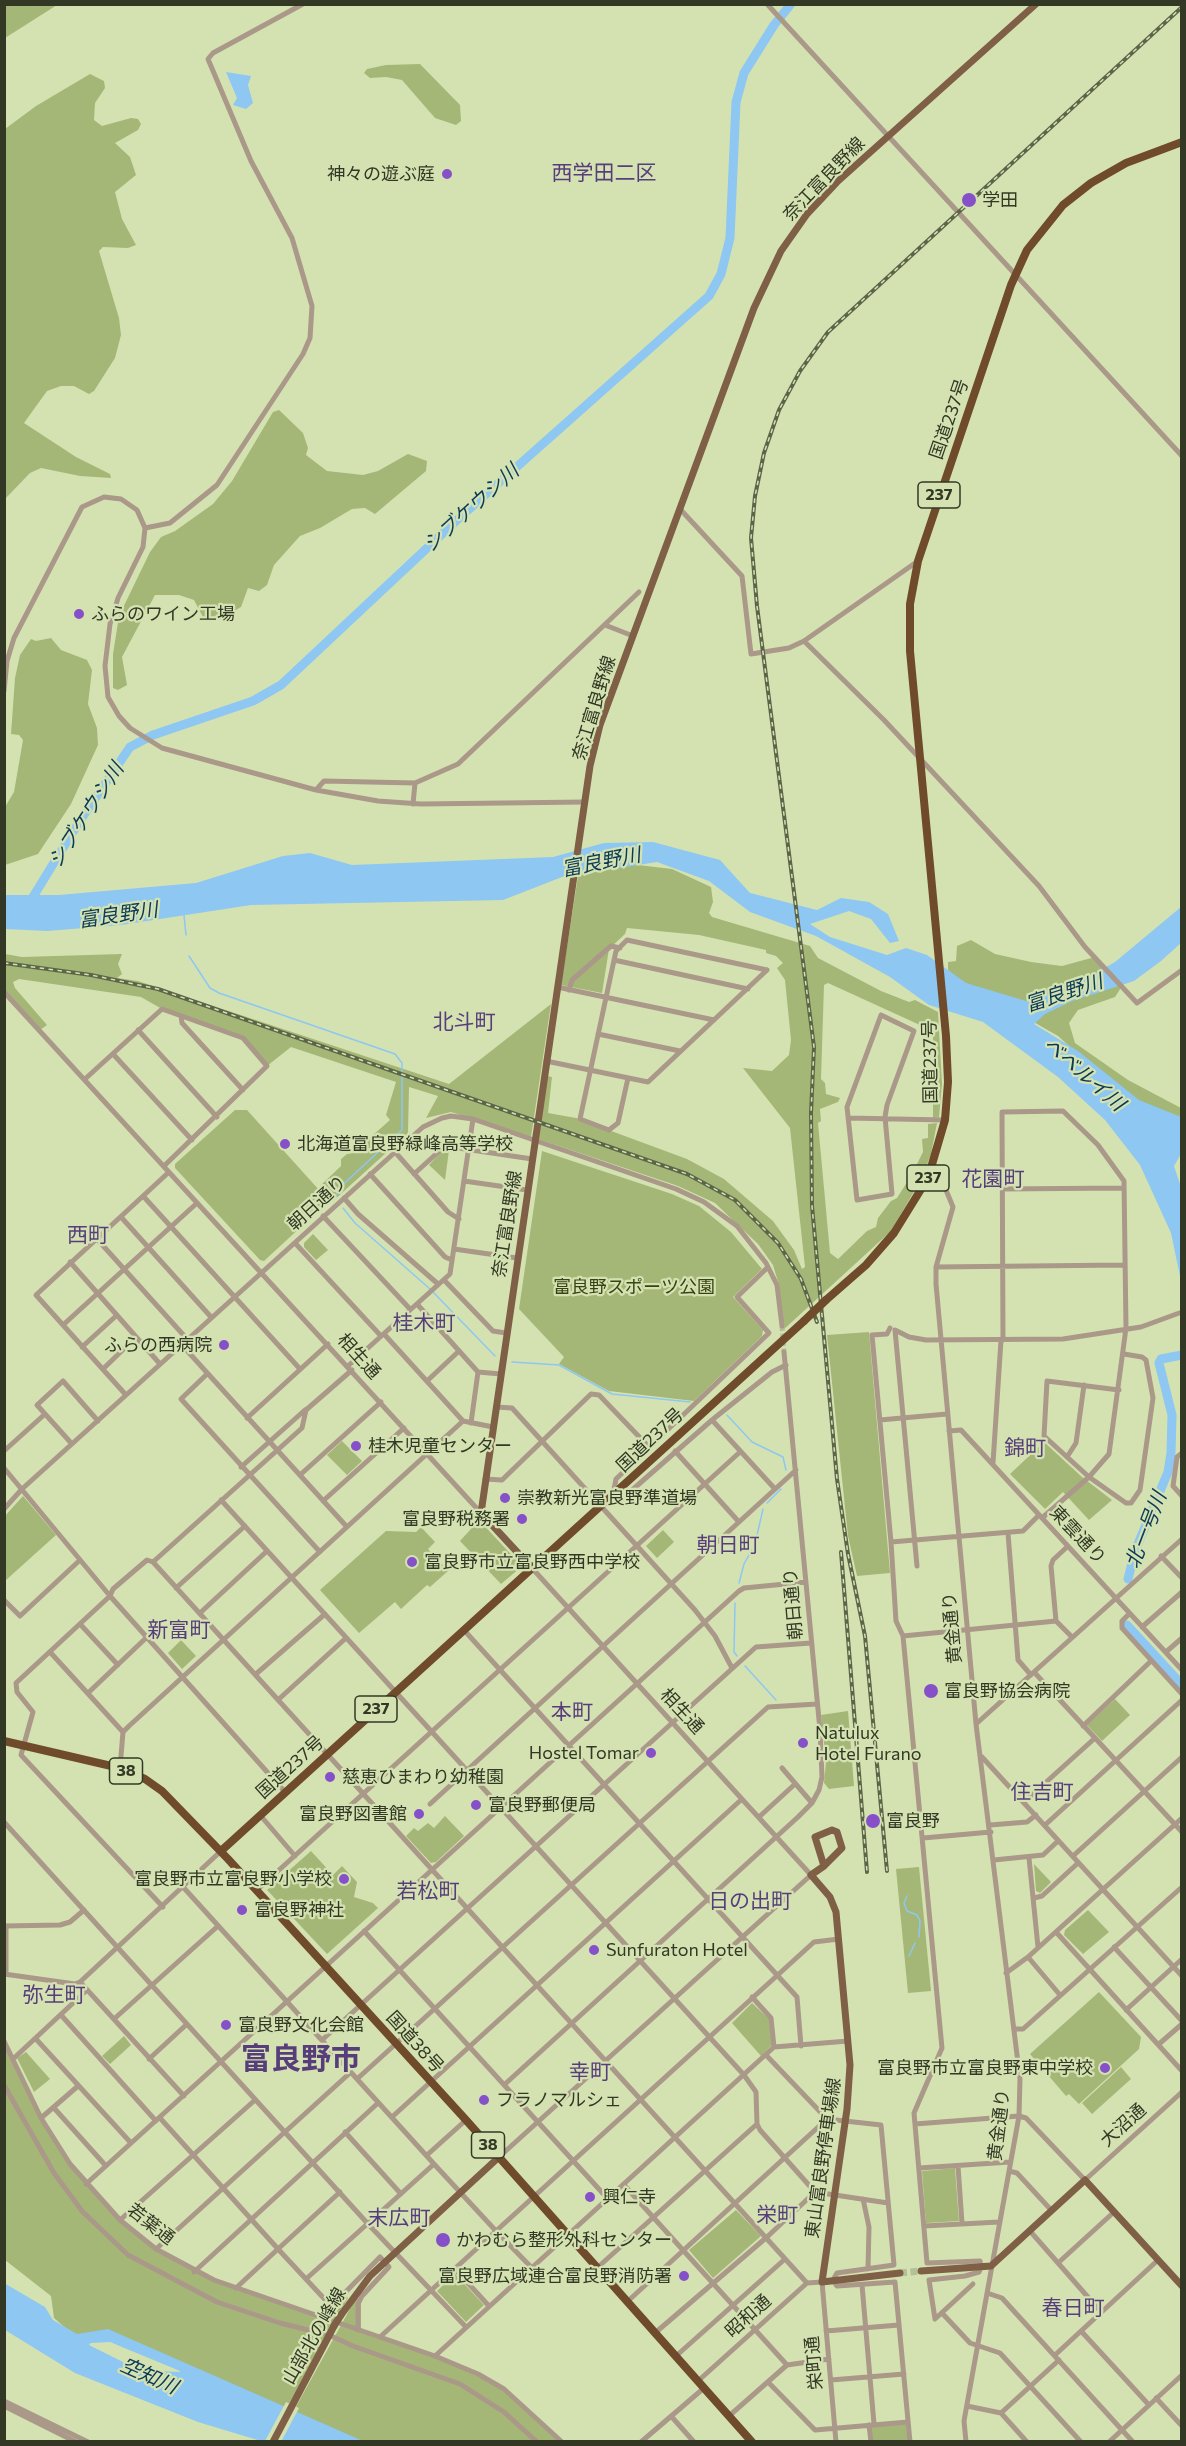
<!DOCTYPE html>
<html>
<head>
<meta charset="utf-8">
<style>
  body { margin:0 }
  #map { position:relative; width:1186px; height:2446px; overflow:hidden; background:#d4e2b2; font-family:Commissioner,sans-serif }
  canvas { display:block }
  .frame { position:absolute; inset:0; border:6px solid #323824; pointer-events:none }
</style>
</head>
<body>
<div id="map">
<canvas width="1186" height="2446"></canvas>
<div class="frame"></div>
</div>
<script>
const c = document.querySelector('canvas').getContext('2d');
c.lineJoin = 'round';
function paint(path, color) {
  c.fillStyle = color;
  c.fill(path, 'evenodd');
}
function poly(rows) {
  const path = new Path2D();
  for (const r of rows) {
    path.moveTo(r[0], r[1]);
    for (let i = 2; i < r.length; i += 2) path.lineTo(r[i], r[i + 1]);
  }
  return path;
}
function stroke(path, color, width, dash) {
  c.strokeStyle = color;
  c.lineWidth = width;
  c.lineCap = dash ? 'butt' : 'round';
  c.setLineDash(dash || []);
  c.stroke(path);
}
function label(font, color, halo, rows, align = 'center') {
  c.font = font + ' Commissioner,"Noto Sans JP",sans-serif';
  c.lineWidth = 4.5;
  c.setLineDash([]);
  c.textBaseline = 'middle';
  c.strokeStyle = halo;
  c.fillStyle = color;
  for (const [text, x, y, turn = 0] of rows) {
    c.save();
    c.translate(x, y);
    c.rotate((+turn || 0) * Math.PI / 180);
    c.textAlign = isNaN(turn) ? turn : align;
    if (halo) c.strokeText(text, 0, 0);
    c.fillText(text, 0, 0);
    c.restore();
  }
}
paint(poly([
  [5,4,57,4,57,5,5,38],
  [420,64,460,105,461,121,456,125,435,118,402,80,386,77,370,78,364,73,367,69,386,65],
  [90,74,104,81,105,88,95,103,94,120,102,126,131,118,138,119,141,124,138,130,115,143,130,157,136,175,115,192,122,219,136,245,128,248,103,247,99,251,119,318,121,335,115,358,94,391,89,394,74,386,61,386,47,391,24,423,76,457,110,474,111,478,80,476,41,468,30,473,5,499,5,129,36,106],
  [279,410,303,433,308,448,306,455,327,471,363,475,378,471,408,454,427,461,426,471,375,514,365,508,352,509,320,528,300,536,274,565,267,585,259,591,248,588,241,607,219,620,204,619,194,600,179,595,155,595,122,657,127,685,118,690,113,688,113,654,119,616,150,552,161,537,175,531,213,504,232,481,273,412],
  [51,638,61,650,87,660,92,670,88,704,97,728,98,745,71,804,38,854,5,865,5,807,14,792,23,740,19,735,11,734,15,678,20,655,31,639,36,641],
  [629,864,672,869,711,887,713,902,709,913,712,917,810,946,818,958,881,991,909,1002,915,1000,938,1012,942,1084,939,1117,933,1118,933,1031,828,983,824,985,821,1079,825,1083,826,1094,840,1098,838,1102,820,1109,821,1121,818,1123,830,1253,838,1259,867,1231,876,1227,878,1218,891,1201,897,1198,911,1176,923,1152,922,1139,928,1138,928,1124,937,1123,931,1154,922,1178,891,1231,782,1331,779,1285,773,1265,758,1244,715,1203,678,1186,538,1139,547,1076,552,1077,548,1113,576,1118,687,1159,724,1179,773,1221,794,1250,802,1269,805,1267,790,1128,743,1068,772,1071,789,1055,791,1040,785,980,777,968,783,963,776,956,766,953,766,950,699,935,627,928,625,934,609,949,602,993,561,985,579,870],
  [971,940,995,954,1031,962,1062,966,1095,957,1124,983,1115,997,1078,1010,1069,1023,1075,1043,1128,1080,1181,1108,1181,1123,1150,1112,1110,1083,1058,1036,955,977,948,970,948,962,956,961,957,946],
  [5,954,22,957,122,954,118,964,122,974,117,978,138,981,449,1084,551,1004,531,1137,451,1112,426,1118,438,1096,409,1087,408,1133,333,1201,320,1186,341,1166,341,1159,347,1154,364,1151,364,1143,390,1120,386,1115,396,1082,291,1047,267,1066,243,1038,162,1009,141,997,19,979,13,982,15,988,47,1025,40,1030,5,992],
  [235,1110,247,1110,329,1201,264,1261,260,1260,175,1168,175,1164],
  [445,1148,449,1150,445,1180,429,1165],
  [542,1151,672,1194,699,1206,731,1232,762,1269,733,1297,763,1330,762,1336,694,1401,609,1391,559,1364,564,1357,519,1309],
  [313,1234,328,1250,316,1260,304,1247,304,1243],
  [869,1332,890,1573,857,1576,848,1536,827,1335],
  [342,1441,362,1461,347,1475,327,1455],
  [1044,1442,1082,1477,1112,1500,1089,1520,1063,1492,1045,1509,1010,1474],
  [23,1496,56,1535,5,1581,4,1517],
  [479,1520,520,1564,520,1568,501,1584,460,1541],
  [421,1527,435,1542,428,1549,448,1571,430,1587,427,1585,401,1609,395,1602,359,1633,320,1590,386,1531,416,1532],
  [663,1530,674,1542,657,1558,646,1546],
  [181,1640,196,1656,182,1669,168,1653],
  [1115,1699,1130,1715,1102,1741,1087,1725],
  [848,1711,854,1786,829,1789,824,1783,826,1762,821,1715],
  [445,1816,464,1836,436,1862,431,1863,406,1836,414,1828,418,1831,428,1823,434,1828],
  [311,1851,333,1875,342,1866,357,1882,354,1897,373,1903,378,1908,327,1954,267,1890],
  [1034,1864,1051,1882,1040,1893,1036,1891],
  [919,1867,931,1991,908,1993,896,1869],
  [1088,1910,1109,1932,1083,1954,1064,1935,1065,1930],
  [1099,1992,1141,2037,1139,2049,1079,2104,1069,2094,1066,2096,1030,2054],
  [752,2003,769,2019,772,2045,761,2056,732,2023],
  [124,2036,131,2045,110,2064,102,2056],
  [4,2041,54,2141,120,2220,156,2249,194,2272,320,2317,344,2294,348,2298,286,2409,108,2334,77,2338,54,2318,51,2296,5,2260],
  [26,2052,50,2079,34,2092,17,2058],
  [1121,2067,1131,2079,1092,2114,1082,2103],
  [955,2168,959,2221,926,2223,922,2171],
  [736,2210,761,2236,713,2278,689,2250],
  [455,2274,484,2305,466,2322,437,2291],
  [356,2298,361,2300,361,2331,435,2356,504,2389,562,2441,357,2441,293,2412],
  [906,2424,908,2441,873,2441,871,2427]
]), '#a5b776');
paint(poly([
  [226,72,251,76,248,85,253,103,246,109,233,105,237,98],
  [653,842,720,860,750,893,817,910,841,898,869,902,888,914,899,941,890,943,871,919,849,911,810,924,830,937,887,955,906,948,927,955,966,983,1026,1001,1078,983,1115,962,1181,907,1181,943,1161,961,1134,981,1072,1001,1045,1014,1034,1024,1078,1051,1139,1100,1181,1117,1181,1154,1174,1166,1181,1187,1181,1281,1171,1233,1140,1165,1105,1120,1058,1077,983,1022,929,1005,890,977,816,936,750,912,709,881,657,862,562,877,503,900,251,905,121,925,47,931,5,929,5,895,59,895,196,883,283,856,310,853,352,865,553,857,604,843],
  [4,2283,45,2307,53,2320,77,2334,108,2329,363,2441,261,2441,198,2422,75,2373,5,2330],
  [110,2342,180,2371,180,2372,157,2371,129,2365,89,2345,91,2343]
]), '#8dc7f2');
paint(poly([
  [286,2402,299,2408,281,2442,265,2441]
]), '#d4e2b2');
stroke(poly([
  [184,915,186,935],
  [189,956,210,988,219,993,395,1054,402,1063,402,1130,337,1190,336,1197],
  [343,1208,355,1223,430,1289],
  [433,1292,495,1356],
  [512,1362,559,1365,612,1394,690,1402],
  [727,1415,752,1442,783,1457,786,1470],
  [767,1503,781,1489],
  [739,1583,744,1564,755,1544,763,1509],
  [735,1603,734,1652,737,1656],
  [745,1666,776,1700],
  [907,1896,904,1903,907,1911,917,1915,920,1921,919,1937],
  [909,1956,915,1943]
]), '#8dc7f2', 1.5);
stroke(poly([
  [28,905,79,822,130,747,153,735,253,701,281,685,457,520,709,296,721,274,730,238,736,102,744,73,774,25,791,4],
  [1128,1579,1135,1551,1168,1472,1171,1453,1172,1415,1159,1363,1161,1359,1182,1355],
  [1127,1625,1182,1685]
]), '#8dc7f2', 9);
stroke(poly([
  [782,1326,784,1352]
]), '#b4c096', 5, [5, 2.5]);
stroke(poly([
  [900,2273,921,2271]
]), '#b4c096', 7, [7, 3.5]);
stroke(poly([
  [303,4,213,53,208,59,251,161,292,238,312,306,310,338,303,354,217,485,170,523,145,528,143,547,118,598,110,624,105,666,108,697,119,716,130,728,162,748,316,790,378,801,421,804,585,802],
  [767,4,1182,456],
  [680,509,742,576,751,654,789,648,804,641,918,561],
  [605,625,633,636],
  [804,641,884,720,1039,886,1085,947,1137,1003,1182,970],
  [4,691,7,661,14,638,82,507,104,497,121,499,137,510,145,528],
  [316,790,324,781,415,783,458,764,639,592],
  [413,804,415,783],
  [614,960,748,989],
  [557,987,714,1020],
  [569,990,572,980,611,946,620,948],
  [4,992,481,1513],
  [881,1015,914,1031,887,1105,885,1117,892,1194,857,1200,847,1107,881,1015],
  [181,1016,182,1023,243,1090],
  [138,1030,217,1117],
  [598,1034,680,1051],
  [113,1054,192,1140],
  [546,1061,648,1082,767,970],
  [628,1078,618,1123,609,1130,580,1119,616,951,627,940,767,970],
  [85,1079,162,1009,243,1038,267,1066,164,1166],
  [848,1118,945,1120],
  [395,1152,448,1212,459,1219],
  [370,1174,445,1257,452,1260],
  [414,1174,445,1146,532,1159],
  [928,1178,946,1190,953,1207,936,1267,936,1284,976,1724,1020,2079,1019,2116,964,2421,966,2442],
  [464,1181,527,1190],
  [1003,1189,1123,1188],
  [144,1197,300,1369],
  [344,1198,358,1214,438,1284],
  [323,1216,410,1309],
  [121,1217,211,1317],
  [97,1239,187,1339],
  [295,1243,381,1336],
  [454,1249,517,1258],
  [70,1262,160,1364],
  [768,1267,737,1297,769,1333,616,1479,613,1495,623,1498,712,1420,772,1372,786,1365],
  [936,1267,1124,1265],
  [444,1280,493,1331,506,1333],
  [417,1304,478,1372,501,1374],
  [63,1325,36,1295,169,1172],
  [890,1328,887,1334,872,1335,891,1542],
  [384,1334,463,1421,493,1427],
  [1003,1340,1002,1112,1063,1111,1098,1145,1124,1181,1126,1328,1109,1454,1089,1477,1042,1518],
  [181,1344,347,1527],
  [82,1347,117,1315],
  [348,1366,450,1274,473,1119],
  [103,1369,136,1337],
  [207,1374,181,1399,320,1552],
  [427,1381,459,1351],
  [1119,1390,1047,1381,1044,1436,1089,1477,1126,1503,1131,1503,1140,1490,1153,1398,1146,1360,1142,1357,1124,1354],
  [126,1395,63,1325,197,1203],
  [496,1407,512,1408,695,1610,715,1636,732,1668],
  [247,1418,328,1344],
  [712,1420,775,1489],
  [880,1420,947,1414],
  [471,1423,478,1372],
  [949,1431,961,1430,1182,1670],
  [72,1444,37,1405,63,1381,98,1421],
  [4,1451,45,1414],
  [675,1451,739,1522],
  [1182,1453,1177,1457,1173,1486,1182,1496],
  [1067,1457,1076,1443,1084,1385],
  [993,1463,1001,1340],
  [241,1467,305,1410],
  [4,1468,110,1596,285,1792],
  [300,1475,381,1402],
  [485,1479,502,1480,591,1394,599,1395,649,1447],
  [221,1500,744,2075,756,2092,757,2124,760,2130,815,2192],
  [323,1501,404,1428],
  [4,1509,22,1489,423,1127,442,1118,451,1116,473,1119,676,1189,704,1202,737,1226,766,1263,777,1285,782,1326],
  [1008,1533,1018,1660,1031,1675],
  [1068,1546,1053,1560,1051,1566,1056,1621,1072,1637],
  [1161,1556,1182,1578],
  [153,1562,807,2283],
  [917,1566,895,1330,909,1337,926,1340,1063,1339,1141,1327,1182,1312],
  [176,1588,245,1526],
  [4,1600,20,1616,80,1560],
  [200,1613,267,1551],
  [1129,1614,1122,1621,1122,1628,1182,1694],
  [80,1624,118,1665],
  [1142,1627,1182,1592],
  [463,1629,797,1997,801,2046],
  [903,1636,1056,1621],
  [50,1652,123,1732],
  [1166,1652,1182,1638],
  [1034,1672,1182,1832],
  [256,1674,325,1614],
  [88,1693,147,1637],
  [279,1699,346,1638],
  [976,1724,1182,1539],
  [1083,1726,1151,1661],
  [982,1757,1182,1976],
  [120,1768,123,1732,129,1726,463,1421],
  [782,1768,812,1803],
  [1024,1802,1095,1738],
  [430,1804,796,1470],
  [260,1815,295,1856],
  [759,1817,795,1784],
  [4,1822,368,2224,466,2327],
  [990,1825,1027,1822,1036,1815],
  [1045,1825,1182,1700],
  [923,1838,991,1832],
  [1073,1856,1182,1757],
  [1029,1858,1038,1947],
  [994,1860,1043,1855,1058,1841],
  [184,1888,434,2164],
  [257,1890,740,1452],
  [1034,1898,1042,1896,1078,1863],
  [163,1907,21,1755,33,1712,17,1692,16,1683,110,1596,113,1589,147,1560,153,1562,302,1428,306,1410,352,1370],
  [4,1926,60,1925,70,1922,84,1910],
  [364,1931,608,2199],
  [1056,1932,1182,2071],
  [1114,1947,1182,2021],
  [1028,1957,1060,1995],
  [1006,1973,1028,1957,1182,1818],
  [4,1974,75,1984,80,1982,221,1851],
  [6,1974,6,1926],
  [80,1982,184,2096],
  [752,1997,771,2018,774,2047],
  [1126,2010,1182,1959],
  [61,2015,156,2121],
  [114,2019,218,1926],
  [1014,2029,1023,2029,1182,1887],
  [36,2039,131,2143],
  [322,2040,756,1647,811,1643],
  [4,2041,41,2118,70,2164,120,2220,156,2249,214,2280,435,2356,478,2374,504,2389,562,2442],
  [1159,2044,1182,2024],
  [766,2055,827,2119],
  [13,2059,87,1990],
  [149,2059,187,2024],
  [357,2079,768,1707,817,1704],
  [4,2085,54,2173,82,2211,128,2255,217,2302,280,2323,329,2335,353,2346,460,2384,504,2412,537,2442],
  [504,2085,798,1817,812,1803,819,1790,822,1777,820,1730,784,1352],
  [54,2108,106,2166],
  [392,2117,742,1799],
  [41,2118,78,2086],
  [160,2118,278,2249,340,2192],
  [915,2124,1019,2116,1026,2118,1085,2180,1182,2092],
  [345,2132,401,2194],
  [427,2155,466,2120],
  [499,2157,811,1875,531,1567],
  [958,2166,962,2223],
  [919,2168,1010,2162],
  [1009,2171,1017,2173,1052,2211],
  [86,2184,739,1591,744,1588,806,1582],
  [624,2185,787,2365],
  [863,2199,869,2227,868,2269],
  [120,2220,255,2100],
  [924,2226,999,2222],
  [1030,2231,1101,2312],
  [156,2249,351,2072],
  [1058,2263,1114,2212],
  [597,2268,757,2124],
  [455,2269,489,2306],
  [194,2272,378,2103],
  [306,2279,434,2164,496,2231,814,1942,839,1939],
  [973,2284,935,2319,929,2280,965,2276,979,2272,981,2267,980,2261,927,2263,914,2113,942,2048,903,1636,896,1621,891,1542,1023,1531,1039,1515],
  [862,2285,874,2424],
  [236,2288,278,2249,331,2306],
  [987,2293,1002,2298,1122,2430,1109,2442],
  [628,2301,827,2119,881,2125,894,2265,837,2273,833,2280,837,2286,895,2282,910,2442],
  [942,2313,970,2343,1000,2353,1081,2442],
  [321,2317,380,2257,389,2267,362,2296,358,2304,358,2330],
  [826,2331,899,2325],
  [1081,2331,1149,2405],
  [655,2333,767,2237,815,2192,888,2203],
  [380,2337,496,2231,532,2268],
  [1055,2355,1158,2260],
  [435,2356,774,2047,848,2041],
  [676,2356,785,2259],
  [831,2380,904,2374],
  [698,2381,807,2283,822,2282,836,2442],
  [768,2382,815,2430,908,2422],
  [1156,2398,1182,2426],
  [4,2401,88,2442],
  [4,2406,76,2442],
  [967,2406,1001,2413,1027,2442],
  [1001,2413,1059,2360],
  [671,2416,694,2442],
  [729,2416,787,2365,829,2359],
  [869,2425,871,2442],
  [641,2442,704,2388],
  [1133,2442,1122,2430,1182,2375]
]), '#aa9889', 5);
stroke(poly([
  [531,1567,481,1513,590,766,600,725,754,308,781,251,807,214,837,182,1036,4],
  [824,1866,815,1837,832,1830,837,1832,842,1848,824,1866,811,1875,830,1897,836,1912,850,2065,847,2109,822,2282,900,2273],
  [921,2271,991,2266,1085,2180,1182,2286],
  [341,2315,370,2276,499,2157],
  [273,2442,334,2326]
]), '#7f5f45', 7);
stroke(poly([
  [826,1300,866,1265,894,1233,928,1178,945,1120,948,1082,946,1036,910,651,910,604,918,561,1011,285,1027,250,1063,205,1091,183,1126,163,1182,142],
  [4,1741,120,1768,145,1779,162,1791,228,1859,466,2120,752,2442],
  [221,1851,804,1321]
]), '#6f4b2c', 8);
const rail = poly([
  [4,963,91,975,158,989,687,1174,735,1200,778,1243,801,1279,817,1322],
  [841,1552,867,1872],
  [887,1871,865,1636,848,1554,837,1479,812,1206,811,1113,814,1047,757,606,751,538,755,496,764,453,779,410,800,371,828,332,1182,7]
]);
stroke(rail, '#5d6549', 4);
stroke(rail, '#d4e2b2', 1.5, [4.5]);
stroke(poly([
  [334,2326,341,2315]
]), '#7f5f45', 7);
stroke(poly([
  [804,1321,826,1300]
]), '#6f4b2c', 8);
for (const [x, y, r, color] of [
  [447,174,6,"#8650c8"],
  [969,200,8,"#8650c8"],
  [79,614,6,"#8650c8"],
  [285,1144,6,"#8650c8"],
  [224,1345,6,"#8650c8"],
  [356,1446,6,"#8650c8"],
  [505,1498,6,"#8650c8"],
  [522,1519,6,"#8650c8"],
  [412,1562,6,"#8650c8"],
  [931,1691,8,"#8650c8"],
  [803,1743,6,"#8650c8"],
  [651,1753,6,"#8650c8"],
  [330,1777,6,"#8650c8"],
  [476,1805,6,"#8650c8"],
  [419,1814,6,"#8650c8"],
  [873,1821,8,"#8650c8"],
  [344,1879,6,"#8650c8"],
  [242,1910,6,"#8650c8"],
  [594,1950,6,"#8650c8"],
  [226,2025,6,"#8650c8"],
  [1105,2068,6,"#8650c8"],
  [484,2100,6,"#8650c8"],
  [590,2197,6,"#8650c8"],
  [443,2240,8,"#8650c8"],
  [684,2276,6,"#8650c8"]
]) {
  const dot = new Path2D();
  dot.arc(x, y, r, 0, 2 * Math.PI);
  c.fillStyle = color;
  c.fill(dot);
  stroke(dot, '#d4e2b2', 2);
}
for (const [x, y, w] of [
  [939,495,42],
  [928,1178,42],
  [376,1709,42],
  [126,1771,33],
  [488,2145,33]
]) {
  const box = new Path2D();
  box.roundRect(x - w / 2, y - 13, w, 26, 4.5);
  c.fillStyle = '#d4e2b2';
  c.fill(box);
  stroke(box, '#323824', 1.5);
}
label('bold 16px', '#323824', null, [
  ["237",939,495],
  ["237",928,1178],
  ["237",376,1709],
  ["38",126,1771],
  ["38",488,2145]
]);
label('18px', '#323824', '#d4e2b2', [
  ["神々の遊ぶ庭",435,174,"right"],
  ["学田",982,200],
  ["ふらのワイン工場",91,614],
  ["北海道富良野緑峰高等学校",297,1144],
  ["ふらの西病院",212,1345,"right"],
  ["桂木児童センター",368,1446],
  ["崇教新光富良野準道場",517,1498],
  ["富良野税務署",510,1519,"right"],
  ["富良野市立富良野西中学校",424,1562],
  ["富良野協会病院",944,1691],
  ["Natulux",815,1733],
  ["Hotel Furano",815,1754],
  ["Hostel Tomar",639,1753,"right"],
  ["慈恵ひまわり幼稚園",342,1777],
  ["富良野郵便局",488,1805],
  ["富良野図書館",407,1814,"right"],
  ["富良野",886,1821],
  ["富良野市立富良野小学校",332,1879,"right"],
  ["富良野神社",254,1910],
  ["Sunfuraton Hotel",606,1950],
  ["富良野文化会館",238,2025],
  ["富良野市立富良野東中学校",1093,2068,"right"],
  ["フラノマルシェ",496,2100],
  ["興仁寺",602,2197],
  ["かわむら整形外科センター",456,2240],
  ["富良野広域連合富良野消防署",672,2276,"right"]
], 'left');
label('18px', '#323824', '#d4e2b2', [
  ["奈江富良野線",824,179,-46],
  ["国道237号",949,419,-71],
  ["奈江富良野線",594,708,-73],
  ["国道237号",930,1062,-91],
  ["朝日通り",317,1203,-42],
  ["奈江富良野線",507,1224,-81],
  ["相生通",359,1356,48],
  ["国道237号",650,1440,-43],
  ["東雲通り",1078,1535,47],
  ["朝日通り",793,1604,-95],
  ["黄金通り",952,1628,-95],
  ["相生通",682,1711,47],
  ["国道237号",290,1767,-42],
  ["国道38号",415,2042,48],
  ["黄金通り",999,2125,-83],
  ["大沼通",1123,2125,-42],
  ["東山富良野停車場線",823,2158,-82],
  ["若葉通",151,2224,38],
  ["昭和通",748,2316,-42],
  ["山部北の峰線",314,2336,-60],
  ["栄町通",814,2363,-95]
]);
label('18px', '#384315', '#d4e2b2', [
  ["富良野スポーツ公園",634,1287]
]);
label('italic 20px', '#0c3956', '#d4e2b2', [
  ["シブケウシ川",471,508,-42],
  ["シブケウシ川",86,815,-57],
  ["富良野川",601,862,-11],
  ["富良野川",118,915,-8],
  ["富良野川",1064,993,-18],
  ["ベベルイ川",1084,1074,41],
  ["北一号川",1146,1530,-69],
  ["空知川",149,2376,24]
]);
label('21px', '#573e7a', '#d4e2b2', [
  ["西学田二区",604,173],
  ["北斗町",464,1022],
  ["花園町",993,1179],
  ["西町",88,1235],
  ["桂木町",424,1323],
  ["錦町",1025,1448],
  ["朝日町",728,1545],
  ["新富町",179,1630],
  ["本町",572,1712],
  ["住吉町",1042,1792],
  ["若松町",428,1891],
  ["日の出町",750,1901],
  ["弥生町",54,1995],
  ["幸町",590,2072],
  ["栄町",777,2215],
  ["末広町",399,2218],
  ["春日町",1073,2308]
]);
label('bold 30px', '#573e7a', '#d4e2b2', [
  ["富良野市",301,2059]
]);
</script>
</body>
</html>
